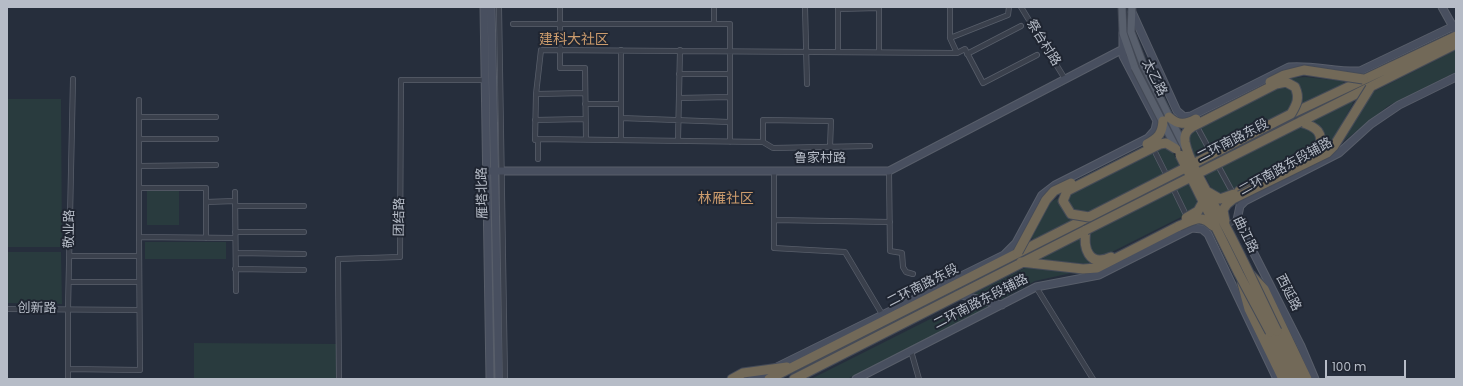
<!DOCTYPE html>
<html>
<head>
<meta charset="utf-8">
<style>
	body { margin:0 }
	#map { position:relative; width:1463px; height:386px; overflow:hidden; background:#262e3c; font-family:Poppins,sans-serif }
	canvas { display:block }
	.frame { position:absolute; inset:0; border:8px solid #b6bcc7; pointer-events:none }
	.scale { position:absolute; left:1325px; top:360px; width:81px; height:18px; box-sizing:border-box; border:2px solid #b6bcc7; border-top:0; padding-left:5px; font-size:12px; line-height:14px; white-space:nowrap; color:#b6bcc7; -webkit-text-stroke:3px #1f2531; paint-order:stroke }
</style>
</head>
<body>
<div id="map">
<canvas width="1463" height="386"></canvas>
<div class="frame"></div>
<div class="scale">100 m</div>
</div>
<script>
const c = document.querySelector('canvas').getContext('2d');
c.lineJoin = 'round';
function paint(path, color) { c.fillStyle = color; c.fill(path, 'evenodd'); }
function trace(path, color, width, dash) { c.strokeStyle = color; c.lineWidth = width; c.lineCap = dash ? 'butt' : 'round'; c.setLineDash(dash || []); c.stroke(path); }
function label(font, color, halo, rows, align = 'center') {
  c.font = font + ' Poppins,"Noto Sans SC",sans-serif'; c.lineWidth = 4; c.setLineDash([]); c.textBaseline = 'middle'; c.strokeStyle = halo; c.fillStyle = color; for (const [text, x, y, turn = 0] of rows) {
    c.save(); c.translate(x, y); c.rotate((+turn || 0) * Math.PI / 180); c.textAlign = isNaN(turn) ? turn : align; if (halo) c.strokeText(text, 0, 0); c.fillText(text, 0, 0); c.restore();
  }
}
paint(new Path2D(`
	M1456 50V72L1388 106 1344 141 1371 93Z
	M1305 77 1343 81 1353 103 1333 141 1328 146 1225 197 1214 193 1188 143 1190 133 1293 78Z
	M7 99H61L62 247H7Z
	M1160 145 1171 149 1196 196 1197 204 1193 211 1088 264 1044 260 1030 234 1047 204Z
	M147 190H179V225H147Z
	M145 242H226V259H145Z
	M7 252H61L62 304 7 303Z
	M1027 267 1076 272 1035 281 1002 299 973 294Z
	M964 302 991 306 847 379H811Z
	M194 343 339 344V379H194Z`), '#293b3e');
const street = new Path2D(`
	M499 7 505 379
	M560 7V68H585L586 139
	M714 7V24
	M805 7 807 84
	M950 7V38L957 53
	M1021 7 1065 79
	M513 24H730V142
	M950 38 1008 15 1009 7
	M621 50V140
	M838 51V9L879 8
	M879 52V7
	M967 54 1021 26
	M679 74H730
	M536 94 585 93
	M679 98 730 97
	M585 104H621
	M139 117H216
	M621 118 729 122
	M535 120 585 119
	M1196 125 1240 206
	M139 139H216
	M538 139 535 140 536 94 541 50 957 53 965 49 983 83 1037 55
	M678 140 680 50
	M763 142V120L831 121 830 147
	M1152 146 1168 178
	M538 159V139L763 142 773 148 870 146
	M139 166 216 165
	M889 171 890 251 902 253 903 267 906 272 913 274
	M774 172V248L845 252 882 314
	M1172 186 1188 219
	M139 188H206V238
	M235 192 236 291
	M206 202 235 201
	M235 206H304
	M774 220 890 222
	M1224 226 1237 220
	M235 232H304
	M139 237V100
	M236 253 304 254
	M70 256H139
	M235 269 304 270
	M69 282H139
	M1036 287 1093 379
	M7 309 139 310
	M911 351 919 379
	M68 369 140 370 139 237 235 238
	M68 379V309L73 79
	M339 379 338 259 400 257 401 80H485`);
const secondary = new Path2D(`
	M484 7 490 379
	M491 7 499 379
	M1442 7 1456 32
	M1132 12 1177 111 1184 117 1191 116 1289 67C1313 65 1336 72 1360 71L1456 25
	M487 171H889L1123 49
	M957 294 1002 305
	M752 379 765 373
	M761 379 775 368 1004 255 1016 243 1042 195 1055 185 1148 138 1155 130 1157 121 1123 56V33
	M856 379 1036 287 1099 275 1192 228 1202 229 1208 234 1277 379
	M1315 379 1301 346 1237 220 1240 206 1245 201 1339 153 1371 124 1399 105 1456 77`);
const primary = new Path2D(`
	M1122 7 1123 33 1135 68
	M1132 7 1131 32 1143 64`);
const highway = new Path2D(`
	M1291 114 1456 36
	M1300 122 1456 44
	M1239 191 1319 150C1324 132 1317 127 1300 122
	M1086 230C1083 247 1088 268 1111 257
	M1021 262 1083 269 1097 268 1179 226
	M1251 275 1264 289 1307 379
	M1242 283 1249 309 1283 379
	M1277 331 1299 379
	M1270 332 1292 379
	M732 379 743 373 787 367
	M769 379 1089 217
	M794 379 1086 230`);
trace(street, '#585e6a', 6);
trace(secondary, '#585e6a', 9);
trace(primary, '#434955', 9);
trace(highway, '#454b57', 11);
trace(street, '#3a404c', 4.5);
trace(secondary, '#484f5f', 7);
trace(primary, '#585f6c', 7);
trace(highway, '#726958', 9);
const primaryBridge = new Path2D(`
	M1143 64 1184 146
	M1135 68 1177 150`);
const highwayBridge = new Path2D(`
	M1270 82 1284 75 1304 70 1363 79
	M1169 117C1178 125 1185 125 1196 119
	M1147 144C1158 138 1162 134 1163 121
	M1176 149 1166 143 1160 144 1067 191 1063 201 1071 214 1089 217 1291 114C1297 104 1300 98 1295 87L1286 82 1276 84 1192 127C1186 131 1184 135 1185 142 1189 164 1215 205 1226 227 1244 261 1260 296 1277 331
	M1180 155 1239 274 1270 332
	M1208 192 1220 199 1234 194
	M1186 218 1198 211 1203 202
	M1225 221 1223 210 1227 204 1233 199 1327 153 1334 146 1370 88
	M1179 226C1194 220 1200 213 1213 226
	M1086 230 1300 122
	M1018 252 1046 200 1054 191 1071 183`);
trace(primaryBridge, '#434955', 9, []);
trace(highwayBridge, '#454b57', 11, []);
trace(primaryBridge, '#585f6c', 7);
trace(highwayBridge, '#726958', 9);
label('13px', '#b6bcc7', '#1f2531', [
	["祭台村路",1043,43,58],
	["太乙路",1154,78,63],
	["二环南路东段",1233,141,-27],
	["鲁家村路",820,159],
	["二环南路东段辅路",1286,167,-29],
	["雁塔北路",483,193,-91],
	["团结路",400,217,-89],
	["敬业路",70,229,-89],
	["曲江路",1245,235,64],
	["二环南路东段",923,286,-27],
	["西延路",1288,293,63],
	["二环南路东段辅路",981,302,-27],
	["创新路",37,309]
]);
label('14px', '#cc9c6d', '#1f2531', [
	["建科大社区",574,40],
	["林雁社区",726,199]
]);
</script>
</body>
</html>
